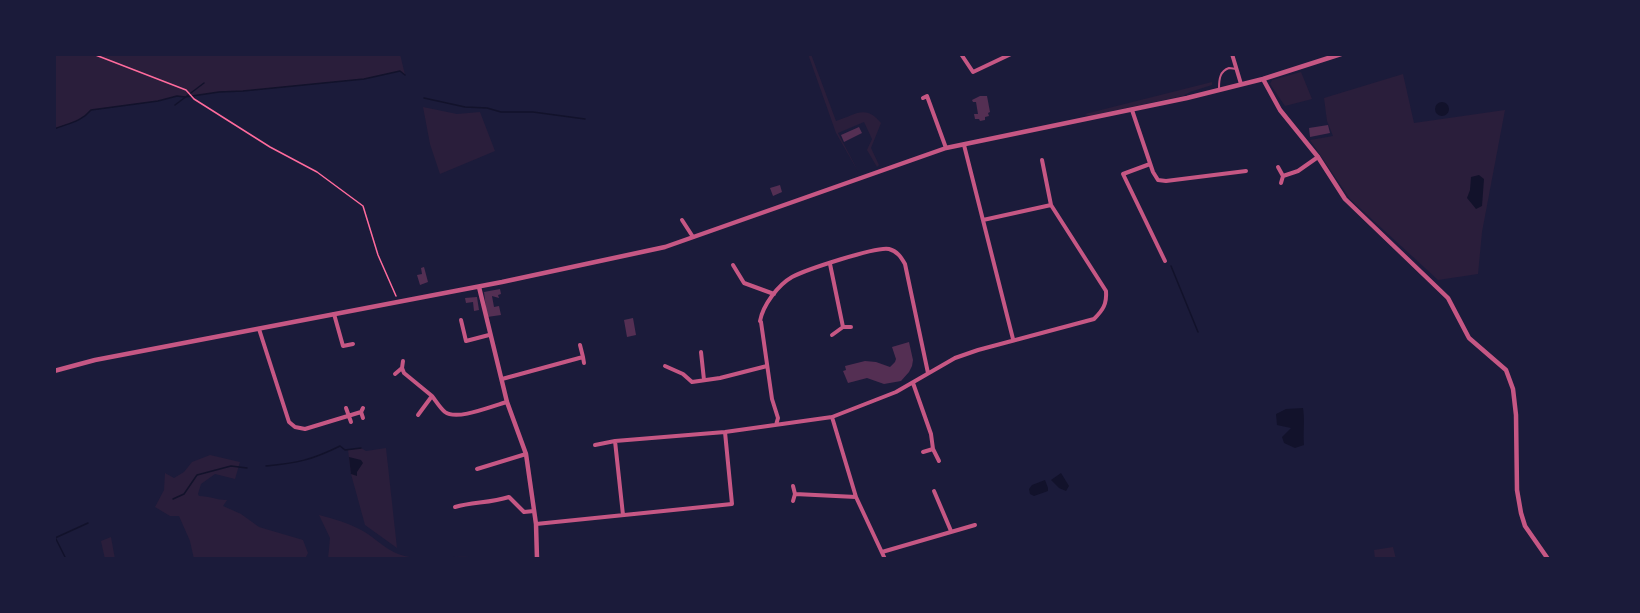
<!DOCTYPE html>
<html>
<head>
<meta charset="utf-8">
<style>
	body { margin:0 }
	#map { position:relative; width:1640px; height:613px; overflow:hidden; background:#1b1b3a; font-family:Poppins,sans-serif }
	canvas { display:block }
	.frame { position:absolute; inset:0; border:56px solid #1b1b3a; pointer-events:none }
</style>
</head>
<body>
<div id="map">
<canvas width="1640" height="613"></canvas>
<div class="frame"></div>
</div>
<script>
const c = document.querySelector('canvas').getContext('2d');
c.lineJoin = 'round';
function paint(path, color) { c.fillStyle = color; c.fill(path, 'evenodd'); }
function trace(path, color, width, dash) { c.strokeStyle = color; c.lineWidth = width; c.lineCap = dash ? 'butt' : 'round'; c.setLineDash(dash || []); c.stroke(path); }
paint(new Path2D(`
	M54 54H400L405 75 400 71 364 79 243 91 219 92 185 97 177 96 158 101 92 110C81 122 69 123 54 129Z
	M808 54H811L836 121C856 115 865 104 881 123L871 148 879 165 877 167 867 150 872 139 864 122 838 133 859 173 836 133Z
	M1301 72 1312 99 1285 106 1270 84 1272 80Z
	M1403 74 1414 123 1505 110 1482 232 1478 274 1438 280 1350 199 1310 140 1333 136 1327 121 1324 98Z
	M1212 82V85L1190 92 1183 96 1089 116 1085 114Z
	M423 107 457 114 480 112 495 151 440 174 430 144Z
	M361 448 366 451 386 448 397 548 365 525 351 474 348 450Z
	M210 455 240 462 235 479 215 474 201 484 198 494 199 496C210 496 216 500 227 500L223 506 241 514 259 527 303 540 308 553 305 559H194L190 541 179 516H170L155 507 164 490 165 473 174 478 184 472 192 462Z
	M319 515C334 519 349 523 363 531 375 538 385 549 398 554 424 564 455 552 482 559H328L330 538Z
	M111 537 115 559H105L101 541Z
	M1393 547 1396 559H1375L1374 550Z`), '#2a1e3b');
paint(new Path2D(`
	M1435 109a7 7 0 1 1 14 0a7 7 0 1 1-14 0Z
	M1479 175 1484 179 1482 206 1476 209 1467 198 1470 190 1471 177Z
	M1303 408C1305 420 1303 432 1304 445L1295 448 1284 443 1282 437 1291 428 1277 425 1276 414 1286 409Z
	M349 457 361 460 363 463 357 472V476L351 474Z
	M1061 473 1069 486 1066 491 1059 488 1051 480Z
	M1045 480 1048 488V491L1034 496 1030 494 1029 489 1032 485Z`), '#12122b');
trace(new Path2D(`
	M424 98 465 107 487 108 501 112H533L585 119
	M175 105 204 83
	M54 129C69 123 81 122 91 110L158 101 177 96 185 97 219 92 243 91 364 79 400 71 405 75
	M1171 266 1198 332
	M266 466C297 463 312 460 340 446L345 450 361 448
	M173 499 184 494 197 475 231 466 247 468
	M54 535 66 559
	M55 538 88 523`), '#12122b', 1.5);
paint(new Path2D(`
	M980 96H987L990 112 988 113 989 116 985 117V120L980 121 979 119H975L974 114H978L976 102H973L972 100Z
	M1328 125 1330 133 1310 137 1309 128Z
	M859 127 862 133 844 142 841 135Z
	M780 185 782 192 773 196 770 188Z
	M424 267 428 282 420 285 417 275 422 274 421 268Z
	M500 289 501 294 498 295 499 298 492 296 494 307 499 306 501 315 487 317 484 292Z
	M477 297 479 310 474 311 473 302 466 303 465 298Z
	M633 318 636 335 627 337 624 320Z
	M909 342 913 360 912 366 909 372 901 381 884 384 867 378 848 383 843 371 846 370 845 366 865 361 876 362 890 367 895 362 896 359 892 347Z`), '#542f53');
trace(new Path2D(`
	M93 54 186 90 194 99 270 147 317 172 363 206 378 255 396 296`), '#ff6b9d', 1.5);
trace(new Path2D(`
	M1219 88C1219 79 1220 71 1229 68L1237 69`), '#c65784', 2);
trace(new Path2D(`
	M961 54 973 72 1011 54
	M1232 54 1241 84
	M923 98 927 96 946 148
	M1132 110 1153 172 1158 180 1166 181 1246 171
	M964 145 1013 339
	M1150 164 1123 174 1165 261
	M1278 167 1283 176
	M1281 183 1283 176 1298 171 1318 157
	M682 220 693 237
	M983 220 1051 205
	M830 264 843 327 832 335
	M733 265 744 283 774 294
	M334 314 343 346 353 344
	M461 320 466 341 489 335
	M843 327H851
	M259 329 289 422 295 427 305 429 361 412 363 408
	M701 352 704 380
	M583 357 584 363
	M403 361 402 368 404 373 432 396
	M665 366 683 374 692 382 720 378 767 366
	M395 374 402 368
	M502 379 583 357 580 345
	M913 383 931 434 933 449 939 461
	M346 408 351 422
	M361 412 363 418
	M418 415 432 396C436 401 440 408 445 412 457 421 492 406 507 402
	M832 417 856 497 885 559
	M776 425 778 418 772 399 761 322 760 321C763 305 778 285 792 277 805 270 877 246 889 249 897 251 901 257 905 264L928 373
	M615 441 623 515
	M595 445 615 441 725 432 832 417 896 392 955 358 978 350 1094 319C1103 310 1107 304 1106 291L1051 205 1042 160
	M923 452 933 449
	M477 469 526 454
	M793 486 795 494
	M934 491 951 531
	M793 501 795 494 856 497
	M455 507C473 502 490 503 509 497L524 512 534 511
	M536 524 732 504 725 432
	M882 552 975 525`), '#c65784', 4);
trace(new Path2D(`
	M1263 79 1280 110 1318 157 1345 199 1448 298 1469 338 1506 370 1513 389 1516 415 1517 490 1521 513 1525 526 1548 559
	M479 287 507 402 526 454 536 524 537 559
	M54 371 95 360 502 282 665 247 946 148 1187 98 1263 79 1341 54`), '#c65784', 4.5);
</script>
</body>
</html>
